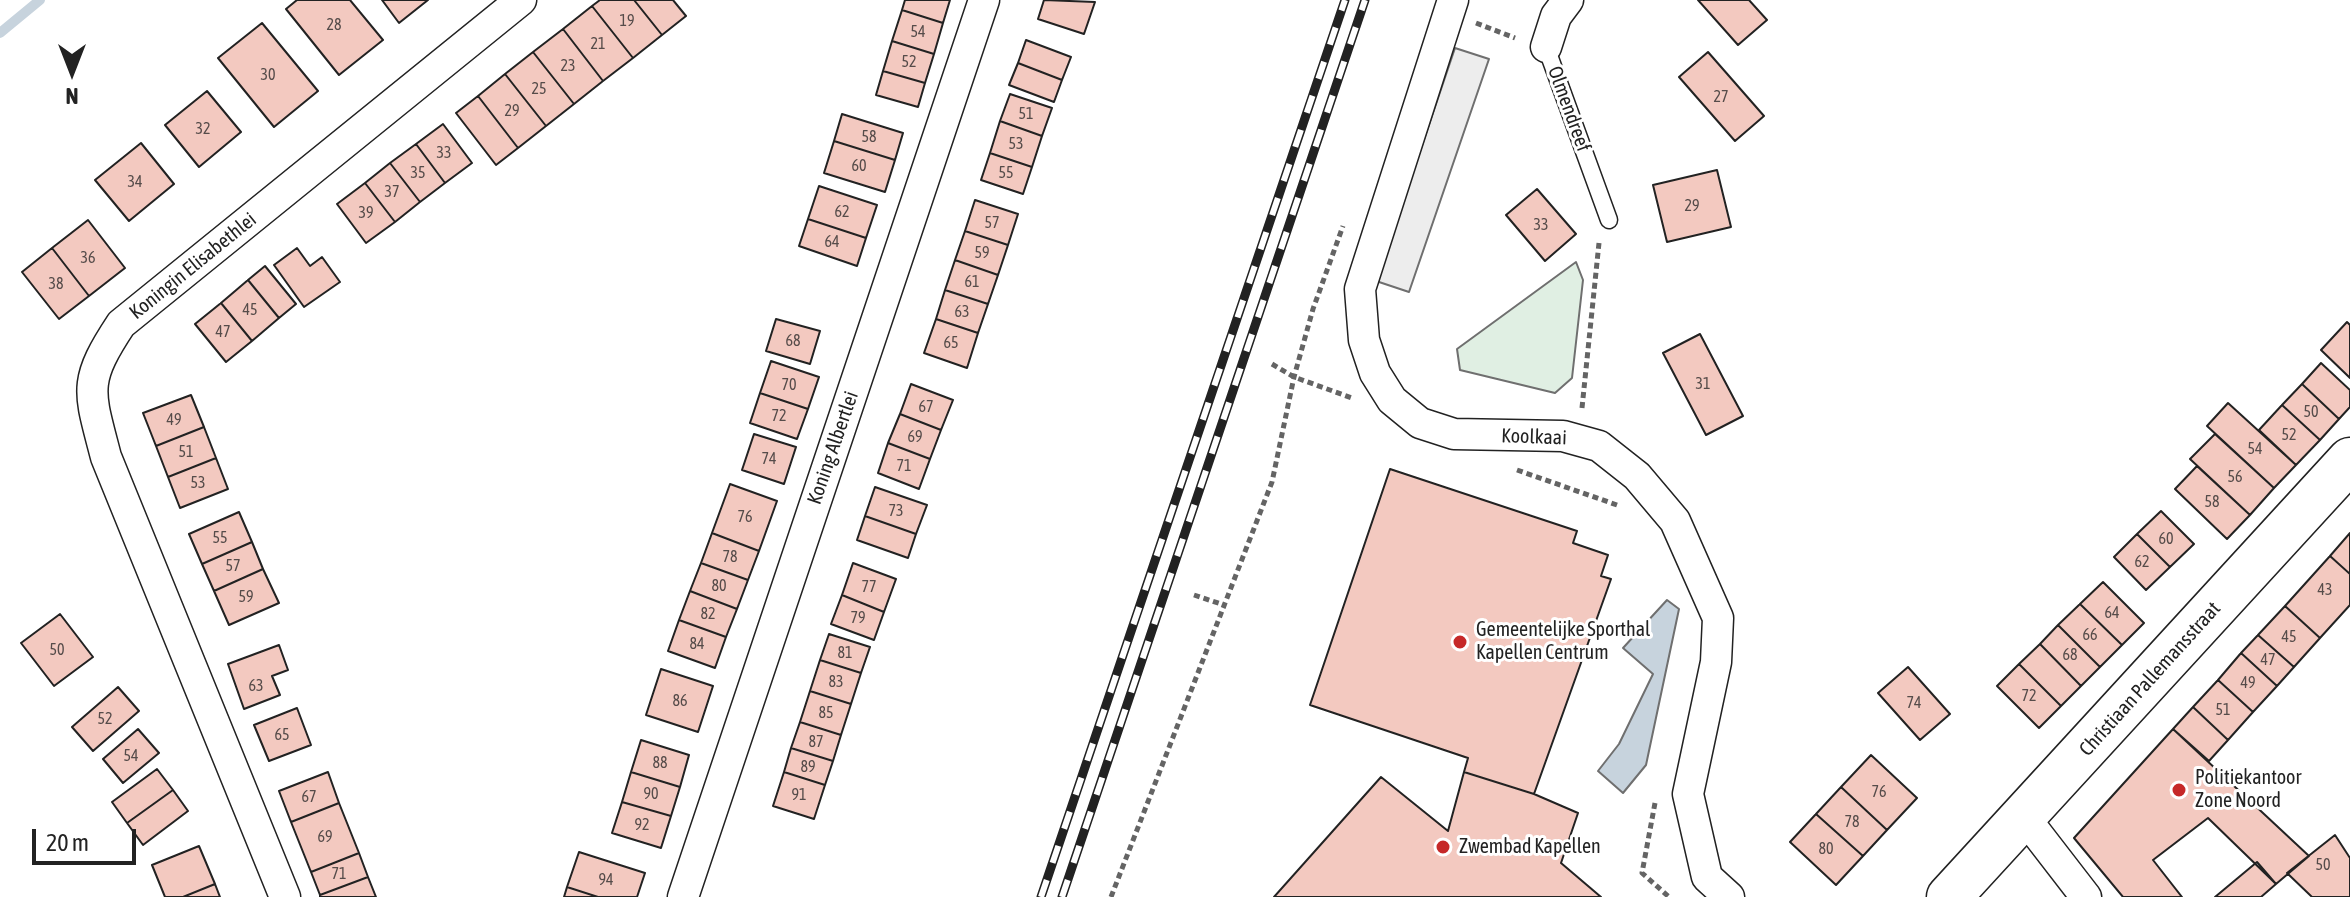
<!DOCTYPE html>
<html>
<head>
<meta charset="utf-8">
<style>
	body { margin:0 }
	#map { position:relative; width:2350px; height:897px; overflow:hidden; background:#fff; font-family:"Asap Condensed",sans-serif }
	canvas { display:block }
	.north { position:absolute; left:32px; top:32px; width:80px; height:80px; -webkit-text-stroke:6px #fff; paint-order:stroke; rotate:180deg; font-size:22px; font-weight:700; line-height:32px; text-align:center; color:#222 }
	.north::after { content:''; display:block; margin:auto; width:28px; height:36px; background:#222; clip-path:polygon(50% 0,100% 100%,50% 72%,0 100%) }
	.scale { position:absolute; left:32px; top:829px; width:104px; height:36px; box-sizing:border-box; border:4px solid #222; border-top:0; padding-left:10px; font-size:24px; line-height:28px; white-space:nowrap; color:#222; -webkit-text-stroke:6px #fff; paint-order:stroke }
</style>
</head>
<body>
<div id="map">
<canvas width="2350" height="897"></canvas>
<div class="north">N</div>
<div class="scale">20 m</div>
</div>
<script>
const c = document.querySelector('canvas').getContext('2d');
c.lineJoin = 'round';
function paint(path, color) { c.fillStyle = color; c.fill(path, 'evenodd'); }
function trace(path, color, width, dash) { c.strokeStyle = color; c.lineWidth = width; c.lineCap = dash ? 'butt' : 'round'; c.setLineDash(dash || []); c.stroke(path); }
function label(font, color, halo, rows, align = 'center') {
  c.font = font + ' "Asap Condensed",sans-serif'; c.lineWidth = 6; c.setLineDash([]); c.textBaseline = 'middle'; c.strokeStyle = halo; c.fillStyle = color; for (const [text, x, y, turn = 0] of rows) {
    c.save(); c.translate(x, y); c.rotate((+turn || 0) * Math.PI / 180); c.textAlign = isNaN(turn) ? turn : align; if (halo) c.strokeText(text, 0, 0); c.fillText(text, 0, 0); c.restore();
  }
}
const green = new Path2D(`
	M1576 262 1583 280 1572 378 1555 393 1460 370 1457 349Z`);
paint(green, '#e0efe3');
trace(green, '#6f6f6f', 2);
const parking = new Path2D(`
	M1455 48 1489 59 1409 292 1376 281Z`);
paint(parking, '#ededed');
trace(parking, '#6f6f6f', 2);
const water = new Path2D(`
	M1667 600 1679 609 1646 765 1623 793 1598 771 1619 744 1653 674 1623 648Z`);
paint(water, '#c7d3dd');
trace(water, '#6f6f6f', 2);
trace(new Path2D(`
	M0 33 40 0`), '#c7d3dd', 10);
const building = new Path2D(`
	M297 0H350L383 40 339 75 286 9Z
	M382 0H428L399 23Z
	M600 0H634L662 35 633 58 592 6Z
	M634 0H673L686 16 662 35Z
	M905 0H950L943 23 902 10Z
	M1044 0 1095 2 1084 34 1038 19Z
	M1698 0H1749L1767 20 1738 45Z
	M592 6 633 58 603 81 563 29Z
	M902 10 943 23 934 54 892 41Z
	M262 23 318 91 274 127 218 58Z
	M563 29 603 81 574 104 533 52Z
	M1026 40 1071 57 1062 80 1018 63Z
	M892 41 934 54 925 83 883 71Z
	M533 52 574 104 546 126 505 74Z
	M1708 52 1764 116 1735 141 1679 77Z
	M1018 63 1062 80 1054 102 1009 85Z
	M883 71 925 83 918 107 876 95Z
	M505 74 546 126 518 148 478 96Z
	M207 91 241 132 199 167 165 125Z
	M1010 94 1052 108 1042 136 1000 121Z
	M478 96 518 148 496 165 456 113Z
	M842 114 903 133 895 160 834 141Z
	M1000 121 1042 136 1032 167 990 153Z
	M443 124 472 163 445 183 416 144Z
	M834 141 895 160 885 192 824 173Z
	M141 143 174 184 129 221 95 180Z
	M416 144 445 183 420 202 390 163Z
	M990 153 1032 167 1023 194 981 180Z
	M390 163 420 202 395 222 365 183Z
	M1717 170 1731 227 1667 242 1653 185Z
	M365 183 395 222 366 243 337 204Z
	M819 186 877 205 866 238 808 219Z
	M1537 189 1576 234 1545 261 1506 215Z
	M975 200 1018 214 1008 245 965 231Z
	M808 219 866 238 857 266 799 246Z
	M88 220 125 268 89 296 52 248Z
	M965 231 1008 245 998 275 955 260Z
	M52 248 89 296 59 319 22 272Z
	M297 248 310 266 322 257 340 282 304 307 274 265Z
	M955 260 998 275 988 304 945 290Z
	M265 266 296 304 279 318 248 280Z
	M248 280 279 318 252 341 221 303Z
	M945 290 988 304 978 333 936 319Z
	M221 303 252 341 226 362 195 324Z
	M776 319 820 331 810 364 766 351Z
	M936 319 978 333 967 368 924 353Z
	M2347 322 2350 325V378L2321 350Z
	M1700 334 1743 416 1706 435 1663 353Z
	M771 361 819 377 808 409 760 393Z
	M2321 363 2350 390V407L2339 419 2302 384Z
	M911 384 953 400 941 430 900 414Z
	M2302 384 2339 419 2320 440 2282 405Z
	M760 393 808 409 797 439 750 423Z
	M191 395 204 427 156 446 143 413Z
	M2228 403 2296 465 2274 488 2207 426Z
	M2282 405 2320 440 2296 465 2259 430Z
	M900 414 941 430 930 459 888 443Z
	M204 427 216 458 168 477 156 446Z
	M754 434 796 447 784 484 742 470Z
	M2215 434 2274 488 2250 515 2190 459Z
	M888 443 930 459 919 489 878 473Z
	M216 458 228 489 180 508 168 477Z
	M2197 466 2250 515 2227 539 2175 489Z
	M1390 469 1577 531 1573 543 1608 555 1601 576 1611 579 1534 794 1464 772 1468 758 1310 705Z
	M730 484 777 501 759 551 712 533Z
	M875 487 927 505 916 534 865 516Z
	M2161 511 2194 544 2170 567 2137 534Z
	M239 512 252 542 202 564 189 534Z
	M865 516 916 534 908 558 857 540Z
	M712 533 759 551 748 580 701 563Z
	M2350 533V574L2330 556Z
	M2137 534 2170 567 2146 590 2114 557Z
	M252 542 263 569 214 591 202 564Z
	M2330 556 2350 574V605L2320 638 2285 606Z
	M701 563 748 580 737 609 690 591Z
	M853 563 896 579 884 612 842 595Z
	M263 569 279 603 229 625 214 591Z
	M2103 582 2144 623 2122 645 2080 604Z
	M690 591 737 609 726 637 679 620Z
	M842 595 884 612 874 640 831 624Z
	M2080 604 2122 645 2100 667 2058 625Z
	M2285 606 2320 638 2294 667 2258 635Z
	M60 614 93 657 54 686 21 643Z
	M679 620 726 637 715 668 668 651Z
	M2058 625 2100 667 2081 686 2040 644Z
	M829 634 870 647 861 673 820 660Z
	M2258 635 2294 667 2277 686 2241 653Z
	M2040 644 2081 686 2061 706 2019 664Z
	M279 645 288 670 272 676 280 695 244 709 228 664Z
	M2241 653 2277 686 2253 712 2218 680Z
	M820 660 861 673 851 704 810 691Z
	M2019 664 2061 706 2039 728 1997 686Z
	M1908 667 1950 714 1920 740 1878 693Z
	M661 669 713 686 698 732 646 715Z
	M2218 680 2253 712 2228 740 2193 707Z
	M118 687 139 711 93 751 72 727Z
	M810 691 851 704 841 735 800 722Z
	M2193 707 2228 740 2209 761 2173 729Z
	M297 708 311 745 269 761 254 725Z
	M800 722 841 735 833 761 791 748Z
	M138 729 159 753 123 783 103 759Z
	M2173 729 2309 856 2276 884 2208 818 2153 860 2182 897H2123L2074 838Z
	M641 740 689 755 680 787 631 772Z
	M791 748 833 761 825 785 784 772Z
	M1871 755 1917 798 1887 830 1841 787Z
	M157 769 173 790 127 823 112 802Z
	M328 772 339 803 291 822 279 791Z
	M631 772 680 787 671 816 622 802Z
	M784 772 825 785 814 819 773 806Z
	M1464 772 1534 794 1578 813 1561 863 1601 897H1274L1381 777 1448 831Z
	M1841 787 1887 830 1863 856 1816 814Z
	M173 790 188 811 143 845 127 823Z
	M622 802 671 816 661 848 612 833Z
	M339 803 359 853 311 872 291 822Z
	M1816 814 1863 856 1836 885 1790 842Z
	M2335 835 2350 858V897H2312L2287 873Z
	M199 846 215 884 183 897H165L152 865Z
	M579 852 645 873 637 897H598L567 887Z
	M359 853 368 877 320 895 311 872Z
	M2257 862 2276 884 2261 897H2215Z
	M368 877 376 897H320V895Z
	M215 884 220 897H183Z
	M567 887 598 897H564Z`);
paint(building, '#f3c9c0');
trace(building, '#222', 2);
const lane = new Path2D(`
	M1546 47 1609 220`);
const street = new Path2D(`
	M1453 0 1360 289 1364 340 1375 373 1392 400 1420 423 1454 434 1563 436 1599 446 1637 476 1675 521 1718 618 1716 662 1688 794 1707 877 1729 897
	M1546 47 1556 16 1568 0
	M2025 818 2086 897
	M285 897 106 457C89 391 82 383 121 324L521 0
	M683 897 984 0`);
const secondary = new Path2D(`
	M1949 897 2350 460`);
trace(lane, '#222', 19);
trace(street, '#222', 33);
trace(secondary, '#222', 47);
trace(new Path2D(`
	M1476 23 1515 38
	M1272 364 1294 377 1352 398
	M1582 408 1599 243
	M1517 470 1617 505
	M1194 595 1224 605
	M1655 803 1642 873 1669 897
	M1111 897 1272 482 1294 377 1313 309 1343 226`), '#646464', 5, [6, 4]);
trace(lane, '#fff', 16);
trace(street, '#fff', 30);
trace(secondary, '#fff', 44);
const rail = new Path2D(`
	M1041 897 1345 0
	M1062 897 1365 0`);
trace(rail, '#222', 9);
trace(rail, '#fff', 6, [18]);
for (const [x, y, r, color] of [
	[1460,642,8,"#c62828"],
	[2179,790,8,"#c62828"],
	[1443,847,8,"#c62828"]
]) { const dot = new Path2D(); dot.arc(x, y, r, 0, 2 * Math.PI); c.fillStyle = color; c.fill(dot); trace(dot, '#fff', 3); }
label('16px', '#564c4a', null, [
	["19",627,21],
	["28",334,25],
	["54",918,32],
	["21",598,44],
	["52",909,62],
	["23",568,66],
	["30",268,75],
	["25",539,89],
	["27",1721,97],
	["29",512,111],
	["51",1026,114],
	["32",203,129],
	["58",869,137],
	["53",1016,144],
	["33",444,153],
	["60",859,166],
	["35",418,173],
	["55",1006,173],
	["34",135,182],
	["37",392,192],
	["29",1692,206],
	["62",842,212],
	["39",366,213],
	["57",992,223],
	["33",1541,225],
	["64",832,242],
	["59",982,253],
	["36",88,258],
	["61",972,282],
	["38",56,284],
	["45",250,310],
	["63",962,312],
	["47",223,332],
	["68",793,341],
	["65",951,343],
	["31",1703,384],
	["70",789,385],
	["67",926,407],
	["50",2311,412],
	["72",779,416],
	["49",174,420],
	["52",2289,435],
	["69",915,437],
	["54",2255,449],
	["51",186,452],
	["74",769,459],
	["71",904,466],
	["56",2235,477],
	["53",198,483],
	["58",2212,502],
	["73",896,511],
	["76",745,517],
	["55",220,538],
	["60",2166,539],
	["78",730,557],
	["62",2142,562],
	["57",233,566],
	["80",719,586],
	["77",869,587],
	["43",2325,590],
	["59",246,597],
	["64",2112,613],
	["82",708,614],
	["79",858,618],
	["66",2090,635],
	["45",2289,637],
	["84",697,644],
	["50",57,650],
	["81",845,653],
	["68",2070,655],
	["47",2268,660],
	["83",836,682],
	["49",2248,683],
	["63",256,686],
	["72",2029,696],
	["86",680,701],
	["74",1914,703],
	["51",2223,710],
	["85",826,713],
	["52",105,719],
	["65",282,735],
	["87",816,742],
	["54",131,756],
	["88",660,763],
	["89",808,767],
	["76",1879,792],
	["90",651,794],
	["91",799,795],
	["67",309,797],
	["78",1852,822],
	["92",642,825],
	["69",325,837],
	["80",1826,849],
	["50",2323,865],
	["71",339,874],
	["94",606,880]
]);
label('20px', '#222', '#fff', [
	["Olmendreef",1569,109,70],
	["Koningin Elisabethlei",193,266,-39],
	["Koolkaai",1534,437,2],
	["Koning Albertlei",833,448,-71],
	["Christiaan Pallemansstraat",2150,679,-48]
]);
label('20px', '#222', '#fff', [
	["Gemeentelijke Sporthal",1476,630],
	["Kapellen Centrum",1476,653],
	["Politiekantoor",2195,778],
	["Zone Noord",2195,801],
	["Zwembad Kapellen",1459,847]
], 'left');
</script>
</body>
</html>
